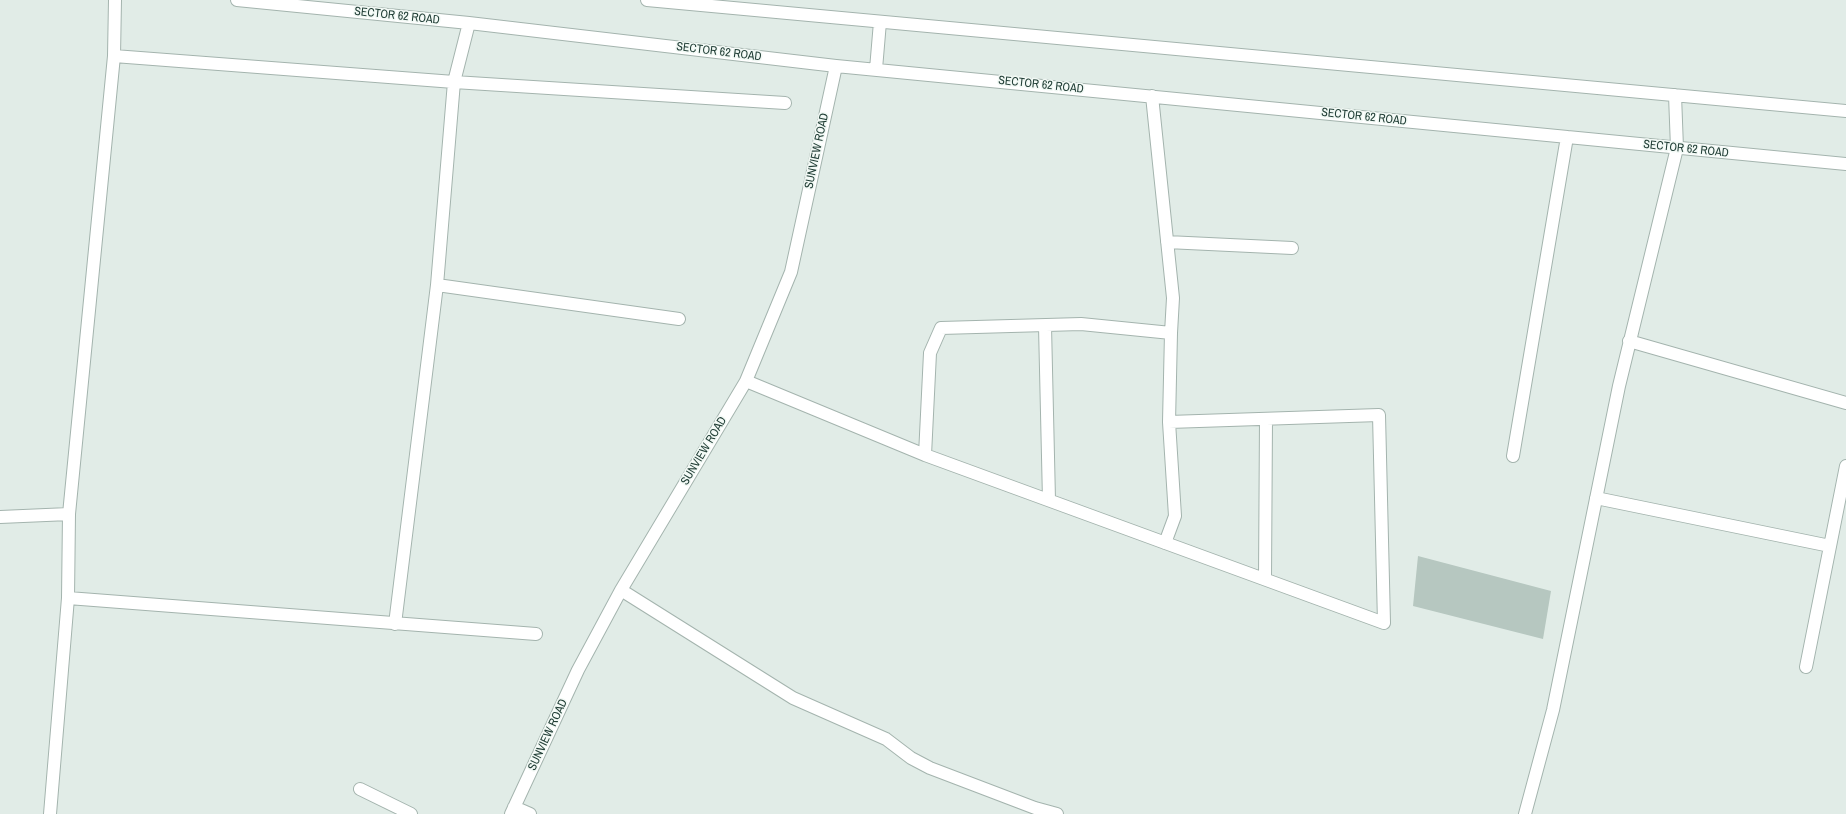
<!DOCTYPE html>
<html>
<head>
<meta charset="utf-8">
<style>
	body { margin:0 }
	canvas { display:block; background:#e1ece7 }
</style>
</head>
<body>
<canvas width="1846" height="814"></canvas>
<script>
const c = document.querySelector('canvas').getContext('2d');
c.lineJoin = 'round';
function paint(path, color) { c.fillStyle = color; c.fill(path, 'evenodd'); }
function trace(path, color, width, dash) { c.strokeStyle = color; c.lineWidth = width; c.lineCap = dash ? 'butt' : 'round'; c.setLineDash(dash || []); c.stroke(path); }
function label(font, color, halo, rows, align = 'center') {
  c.font = font + ' "Archivo Narrow",sans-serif'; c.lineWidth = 3; c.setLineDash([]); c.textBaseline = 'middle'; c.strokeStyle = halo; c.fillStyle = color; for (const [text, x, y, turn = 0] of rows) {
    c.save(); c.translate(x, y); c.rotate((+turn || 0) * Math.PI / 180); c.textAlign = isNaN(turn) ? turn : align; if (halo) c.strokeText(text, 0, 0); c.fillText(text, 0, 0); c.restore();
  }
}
paint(new Path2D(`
	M1418 556 1551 591 1543 639 1413 606Z`), '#b6c7c0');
const minor = new Path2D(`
	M237 0 469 23 836 66 1846 164
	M647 0 1846 111
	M114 56 454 82 785 103
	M876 69 880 22
	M1167 242 1292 248
	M437 285 679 319
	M1045 326 1049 500
	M1629 341 1846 403
	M746 381 925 455 1384 623 1379 415 1169 422
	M925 455 930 353 941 328 1081 324 1171 333 1173 298 1152 96
	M1513 456 1567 137
	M1596 498 1830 546
	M0 517 69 514
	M1165 543 1175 516 1169 422 1171 333
	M1265 579 1266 419
	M621 590 793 698 886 739 911 758 930 768 1035 808 1057 814
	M68 598 536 634
	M395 624 437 285 454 82 469 23
	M1806 667 1846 466
	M360 789 411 814
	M514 807 530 814
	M50 814 68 598 69 514 114 56 115 0
	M511 814 578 670 621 590 746 381 791 272 836 66
	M1525 814 1553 710 1619 386 1677 148 1675 95`);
trace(minor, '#a4b4ae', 14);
trace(minor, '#fff', 12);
label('12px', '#213e36', '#f2f9f5', [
	["SECTOR 62 ROAD",397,16,6],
	["SECTOR 62 ROAD",719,52,7],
	["SECTOR 62 ROAD",1041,85,6],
	["SECTOR 62 ROAD",1364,117,6],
	["SECTOR 62 ROAD",1686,149,6],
	["SUNVIEW ROAD",817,151,-78],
	["SUNVIEW ROAD",704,451,-59],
	["SUNVIEW ROAD",548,735,-65]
]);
</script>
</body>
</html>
